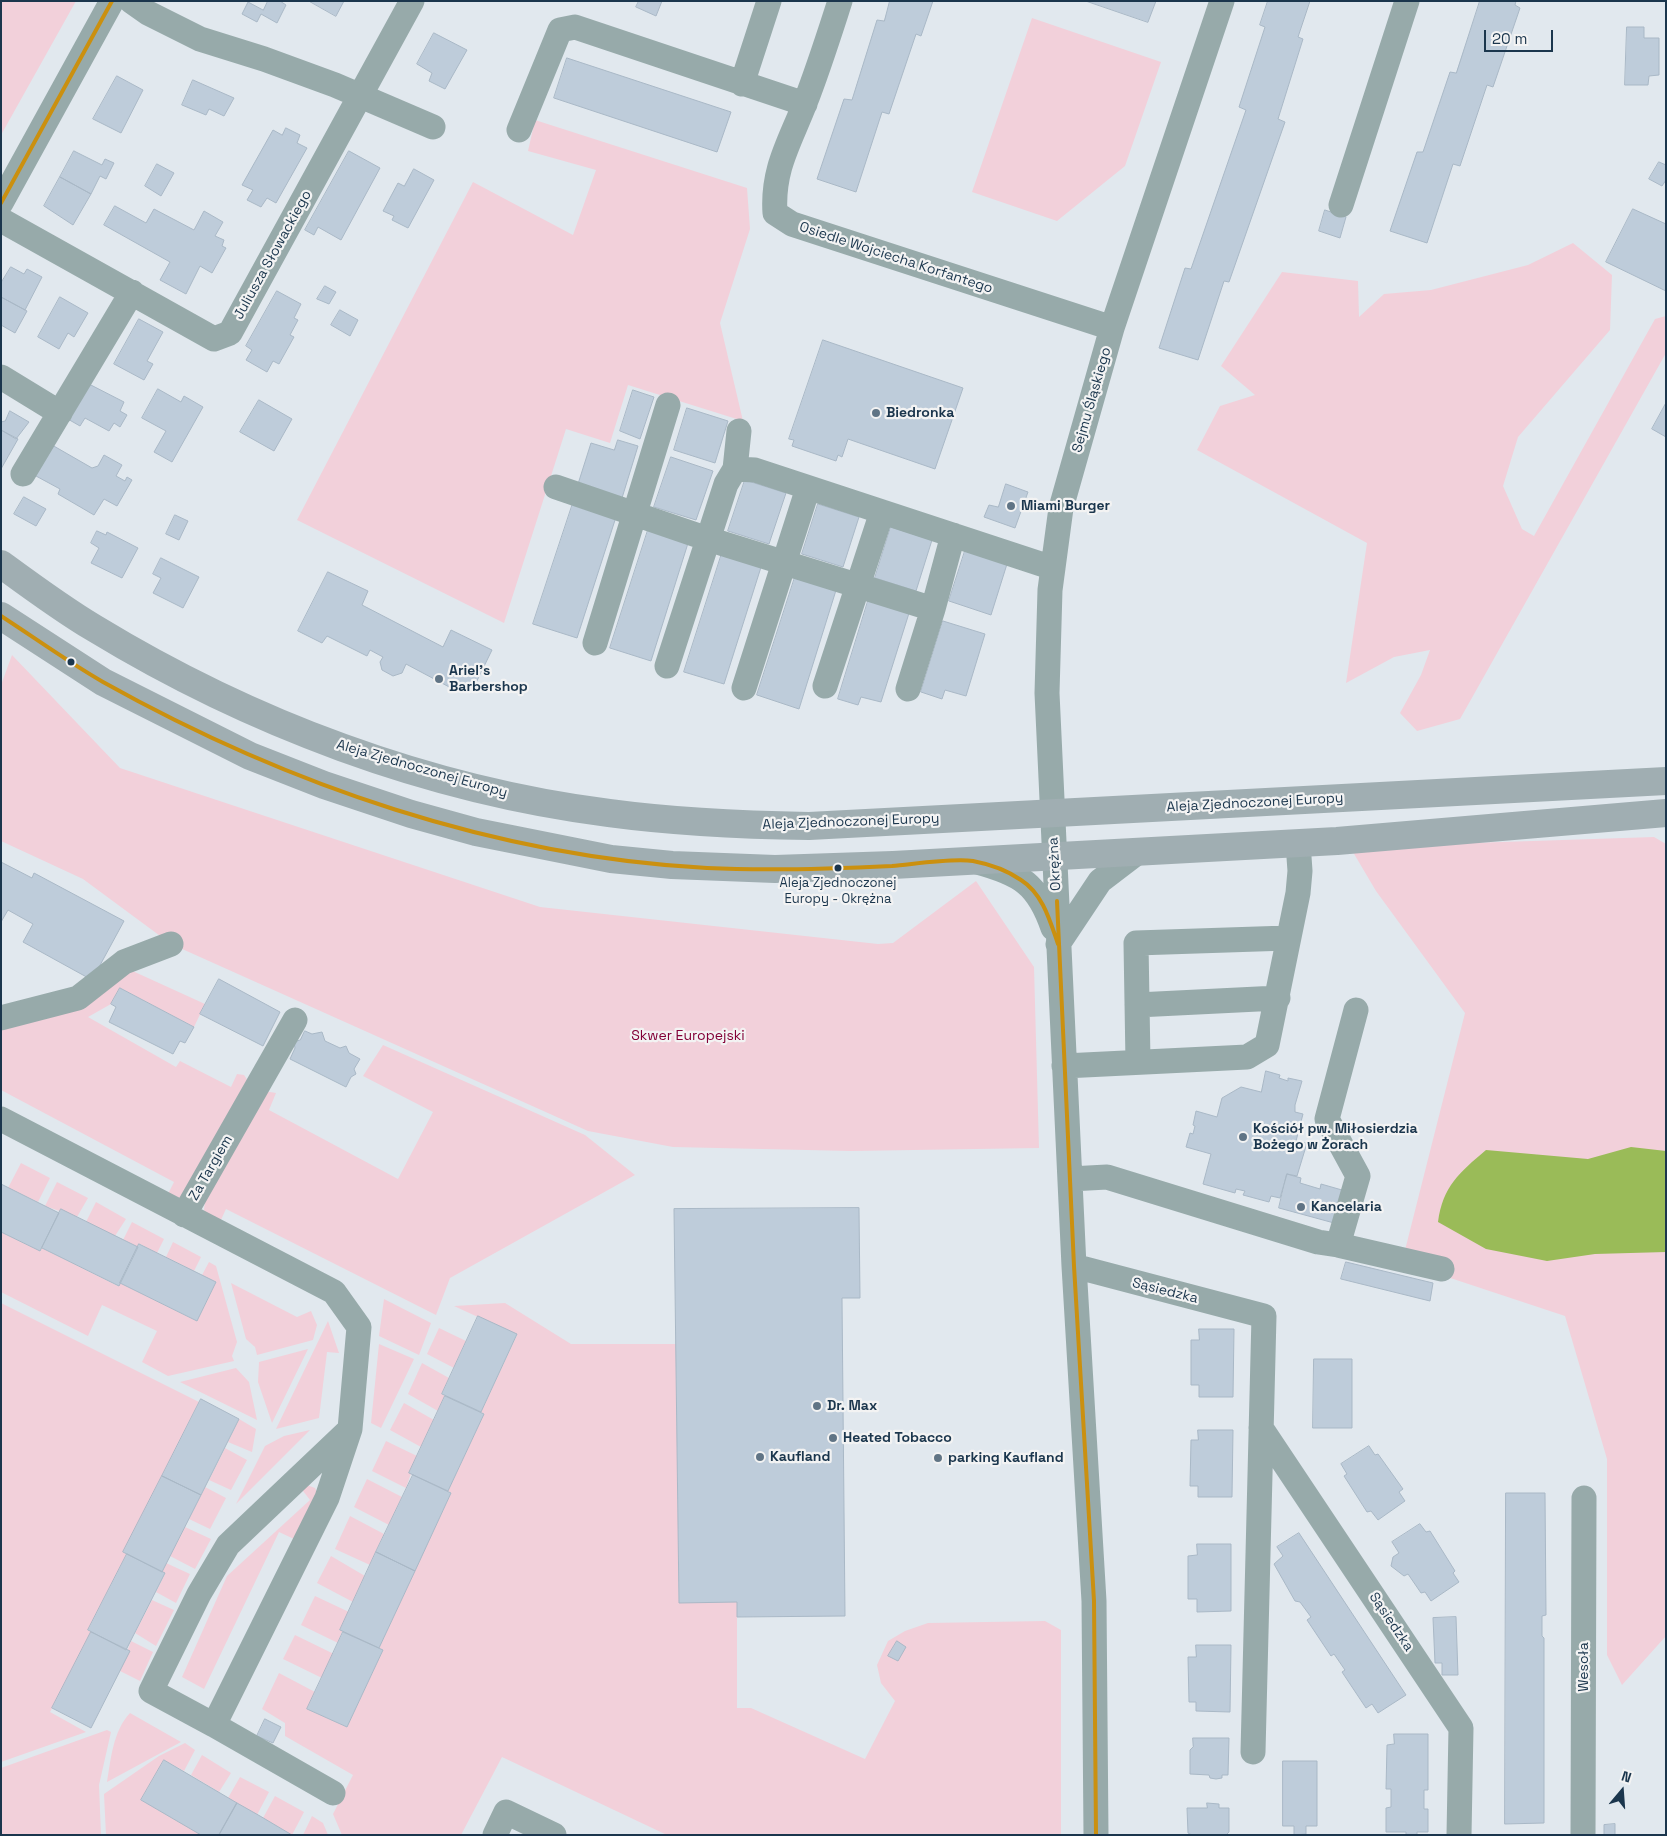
<!DOCTYPE html>
<html>
<head>
<meta charset="utf-8">
<style>
	body { margin:0 }
	#map { position:relative; width:1667px; height:1836px; overflow:hidden; background:#e1e8ee; font-family:"Space Grotesk",sans-serif }
	canvas { display:block }
	.frame { position:absolute; inset:0; border:2px solid #1b364d; pointer-events:none }
	.north { position:absolute; left:1597px; top:1766px; width:50px; height:50px; -webkit-text-stroke:4px #f3f3f3; paint-order:stroke; rotate:18deg; font-size:14px; font-weight:700; line-height:20px; text-align:center; color:#1b364d }
	.north::after { content:''; display:block; margin:auto; width:18px; height:22px; background:#1b364d; clip-path:polygon(50% 0,100% 100%,50% 72%,0 100%) }
	.scale { position:absolute; left:1484px; top:30px; width:69px; height:22px; box-sizing:border-box; border:2px solid #1b364d; border-top:0; padding-left:6px; font-size:15px; line-height:18px; white-space:nowrap; color:#1b364d; -webkit-text-stroke:4px #f3f3f3; paint-order:stroke }
</style>
</head>
<body>
<div id="map">
<canvas width="1667" height="1836"></canvas>
<div class="frame"></div>
<div class="north">N</div>
<div class="scale">20 m</div>
</div>
<script>
const c = document.querySelector('canvas').getContext('2d');
c.lineJoin = 'round';
function paint(path, color) { c.fillStyle = color; c.fill(path, 'evenodd'); }
function trace(path, color, width, dash) { c.strokeStyle = color; c.lineWidth = width; c.lineCap = dash ? 'butt' : 'round'; c.setLineDash(dash || []); c.stroke(path); }
function label(font, color, halo, rows, align = 'center') {
  c.font = font + ' "Space Grotesk",sans-serif'; c.lineWidth = 4.5; c.setLineDash([]); c.textBaseline = 'middle'; c.strokeStyle = halo; c.fillStyle = color; for (const [text, x, y, turn = 0] of rows) {
    c.save(); c.translate(x, y); c.rotate((+turn || 0) * Math.PI / 180); c.textAlign = isNaN(turn) ? turn : align; if (halo) c.strokeText(text, 0, 0); c.fillText(text, 0, 0); c.restore();
  }
}
paint(new Path2D(`
	M1 1H76L1 135Z
	M1032 18 1161 62 1125 166 1057 221 972 192Z
	M535 120 747 188 750 229 720 323 743 421 628 385 610 443 566 429 504 623 297 520 473 182 573 235 596 170 528 151Z
	M1573 243 1612 275 1610 330 1518 437 1503 486 1522 529 1534 536 1655 319 1666 316V353L1460 719 1417 731 1400 713 1421 675 1430 650 1394 657 1346 683 1367 543 1197 450 1220 406 1255 395 1221 366 1282 272 1358 281 1359 317 1384 294 1431 290 1528 265Z
	M12 655 120 768 540 907 878 944 893 943 976 881 1034 967 1039 1148 851 1151 673 1147 588 1131 171 944 83 879 1 841V685Z
	M1654 837 1666 844V1636L1622 1685 1607 1655V1459L1565 1316 1402 1262 1465 1013 1376 891 1350 847Z
	M126 968 205 1004 194 1027 120 988 111 1004 88 1017 176 1067 180 1061 231 1087 237 1074 244 1075 248 1081 180 1199 166 1198 174 1182 1 1090V1024Z
	M383 1045 585 1135 635 1175 450 1278 436 1315 226 1209 220 1222 207 1217 204 1210 205 1201 264 1091 276 1093 269 1110 398 1179 433 1112 363 1076Z
	M21 1163 50 1178 38 1202 8 1188Z
	M57 1182 88 1198 77 1217 45 1206Z
	M96 1202 126 1219 115 1236 86 1222Z
	M132 1222 164 1239 157 1253 140 1244 138 1247 123 1240Z
	M1 1232 40 1251 42 1248 118 1286 120 1283 197 1321 216 1282 202 1275 209 1262 216 1266 237 1342 232 1356 234 1361 168 1376 142 1362 157 1331 102 1305 88 1336 1 1292Z
	M173 1242 201 1257 194 1271 166 1257Z
	M231 1283 297 1317 311 1311 317 1325 313 1340 257 1355 255 1347 246 1339Z
	M384 1299 431 1323 419 1355 379 1336Z
	M1 1303 199 1402 124 1552 127 1554 88 1630 93 1633 50 1712 86 1732 1 1762Z
	M505 1303 571 1344H676L679 1602H737V1708H751L865 1759 895 1701 881 1683 877 1665 888 1641 905 1631 928 1623 1045 1621 1061 1630V1835H667L502 1757 461 1835H342L333 1814 353 1775 285 1736V1723L262 1709 279 1673 315 1692 308 1709 347 1727 383 1650 379 1648 451 1493 448 1491 484 1414 481 1412 517 1335 454 1306Z
	M328 1321 339 1353 327 1352 319 1418 276 1429Z
	M439 1328 466 1341 454 1368 427 1354Z
	M379 1344 414 1359 381 1428 371 1423Z
	M308 1349 272 1423 258 1382 259 1362Z
	M422 1363 449 1378 442 1394 445 1396 438 1411 408 1394Z
	M236 1368 249 1382 257 1420 180 1382Z
	M404 1403 434 1420 421 1447 390 1430Z
	M239 1419 256 1429 252 1452 228 1442Z
	M310 1430 236 1504 265 1446 284 1436Z
	M386 1441 417 1456 406 1488 372 1471Z
	M225 1448 247 1460 231 1490 209 1480Z
	M367 1479 402 1497 389 1525 354 1507Z
	M304 1484 315 1488 318 1494 294 1539 279 1532 204 1689 182 1677 227 1576 310 1500 300 1487Z
	M205 1487 226 1498 210 1529 189 1519Z
	M350 1516 384 1534 370 1565 335 1549Z
	M185 1527 211 1539 195 1569 170 1556Z
	M331 1556 365 1576 353 1602 317 1583Z
	M166 1563 190 1574 176 1603 156 1592 165 1574 162 1572Z
	M315 1596 349 1612 338 1643 301 1625Z
	M152 1600 174 1610 156 1646 135 1633Z
	M295 1635 334 1654 322 1678 283 1659Z
	M131 1641 153 1652 140 1681 120 1671Z
	M130 1713 181 1742 107 1782C111 1759 113 1731 130 1713Z
	M107 1730 111 1732 99 1785 101 1835H1V1768Z
	M185 1743 195 1750 184 1771 164 1760 141 1800 202 1835H106L104 1794 159 1756Z
	M202 1755 231 1773 219 1792 191 1775Z
	M240 1777 269 1792 257 1815 228 1798Z
	M275 1796 304 1812 292 1835 263 1818Z
	M312 1816 323 1823 328 1835H303Z`), '#f2d0da');
paint(new Path2D(`
	M1631 1147 1666 1151V1252L1595 1254 1547 1261 1486 1249 1438 1222C1443 1186 1459 1173 1486 1150L1588 1159Z`), '#9abb58');
const building = new Path2D(`
	M268 1H280L286 5 277 23 261 14 257 22 242 14 248 2 263 10Z
	M309 1H344L336 16Z
	M639 1H662L656 16 636 7Z
	M890 1H933L921 36 916 34 889 114 882 112 856 192 817 179 844 99 852 100 877 20 884 21Z
	M1086 1H1156L1148 22Z
	M1268 1H1310L1298 37 1303 39 1278 119 1285 122 1229 282 1224 281 1198 360 1159 348 1185 268 1191 269 1246 110 1239 107 1265 27 1260 25Z
	M1480 1H1516L1515 5 1520 8 1493 87 1487 85 1460 166 1453 164 1427 243 1390 231 1417 152H1423L1450 72 1456 73Z
	M1627 27H1644V38H1659V75L1649 76 1648 85H1625Z
	M434 33 467 50 445 89 429 81 432 73 417 64Z
	M567 58 731 112 717 152 554 98Z
	M117 76 143 90 121 133 93 119Z
	M193 80 234 98 224 116 209 109 206 115 182 105Z
	M286 128 300 135 297 143 307 148 276 203 267 198 261 207 247 200 253 190 242 185 273 130 282 135Z
	M74 151 102 165 105 159 114 163 106 179 100 176 91 194 60 177Z
	M349 151 380 168 341 240 318 227 314 235 305 230Z
	M1659 162 1666 165V180L1662 186 1649 179Z
	M157 164 174 173 161 196 145 186Z
	M414 169 434 180 408 228 392 220 394 216 383 211 398 183 404 186Z
	M60 177 91 194 73 225 44 206Z
	M115 206 146 223 154 209 194 230 204 211 223 222 215 236 224 240 222 246 226 248 212 273 200 266 186 294 160 280 170 262 104 225Z
	M1633 209 1666 224V291L1606 262Z
	M1325 210 1346 217 1340 238 1319 231Z
	M11 267 24 274 27 269 42 277 25 310 1 297V283Z
	M325 286 336 292 329 304 317 299Z
	M277 291 301 304 294 318 298 320 290 335 294 337 279 364 273 361 267 372 246 360 252 350 246 346Z
	M1 297 27 311 15 333 1 325Z
	M60 297 88 313 74 337 68 333 59 349 38 337Z
	M340 310 358 320 350 336 331 325Z
	M139 319 163 332 147 361 153 364 144 380 114 364Z
	M823 340 963 388 935 469 848 439 842 457 838 455 836 461 792 446 794 440 789 439Z
	M85 382 124 402 120 411 127 415 120 427 114 423 109 431 85 418 80 426 66 418Z
	M158 389 181 402 184 396 203 407 172 462 154 452 166 431 142 418Z
	M633 390 654 397 640 439 620 431Z
	M259 400 292 419 274 451 240 432Z
	M1666 403V437L1652 429Z
	M687 408 728 421 715 463 674 450Z
	M10 411 29 422 16 439 1 430V422L5 421Z
	M1 430 18 439 1 469Z
	M618 440 638 446 622 498 578 484 591 443 614 450Z
	M52 445 92 468 98 466 104 455 122 465 116 476 125 481 127 477 132 480 117 506 104 499 94 515 58 494 60 489 36 476Z
	M671 457 713 471 696 520 654 507Z
	M745 480 786 493 769 544 728 531Z
	M1006 484 1028 492 1015 528 984 517 989 505 998 507Z
	M24 497 46 509 36 526 14 514Z
	M573 503 616 517 577 638 533 624Z
	M818 504 859 517 843 567 802 554Z
	M175 515 188 521 179 540 166 534Z
	M649 527 689 540 651 661 610 648Z
	M891 527 932 540 916 591 875 578Z
	M97 531 106 535 107 532 138 548 122 578 91 563 99 548 91 543Z
	M723 550 762 564 724 684 684 672Z
	M965 551 1007 564 991 615 949 601Z
	M161 558 199 577 183 608 153 593 161 578 153 574Z
	M328 572 368 591 362 605 443 647 451 630 492 650 472 691 456 683 453 689 406 664 402 673 393 676 382 670 380 662 383 657 370 650 367 656 327 636 322 643 298 631Z
	M796 574 837 587 799 709 757 695Z
	M869 598 910 610 881 702 861 697 858 705 838 699Z
	M943 621 985 634 966 696 945 690 942 699 921 692Z
	M1 862 32 878 34 873 124 921 92 980 23 942 33 924 8 910 1 922Z
	M219 979 280 1012 263 1046 200 1014Z
	M120 988 194 1027 185 1043 180 1041 173 1054 109 1022 116 1007 111 1004Z
	M305 1031 312 1034 322 1032 325 1041 340 1048 346 1046 349 1053 360 1059 354 1069 356 1074 351 1077 346 1087 290 1059 295 1048 294 1042 300 1040Z
	M1266 1071 1280 1075 1279 1078 1288 1081V1078L1302 1081 1295 1105V1112L1303 1114 1296 1141 1307 1143 1297 1176 1287 1174 1280 1198 1271 1196 1269 1202 1243 1195 1245 1191 1236 1189 1235 1193 1203 1184 1211 1154 1186 1147 1190 1133 1193 1134 1195 1126 1193 1125 1196 1111 1217 1117 1222 1098 1241 1087 1261 1092Z
	M1287 1174 1301 1178 1300 1183 1320 1189 1321 1184 1342 1190 1334 1223 1279 1208Z
	M1 1184 59 1213 40 1251 1 1232Z
	M859 1208 860 1298H842L845 1616 737 1617V1602L679 1603 674 1209Z
	M61 1209 138 1247 119 1286 42 1248Z
	M139 1244 216 1282 197 1321 120 1283Z
	M1346 1262 1433 1283 1430 1301 1341 1279Z
	M478 1316 517 1334 481 1412 442 1394Z
	M1199 1329H1234L1233 1397H1199V1385H1191V1340H1199Z
	M1314 1359H1352V1428H1313Z
	M445 1396 484 1414 448 1491 409 1473Z
	M201 1399 239 1419 201 1495 162 1476Z
	M1198 1430H1233L1232 1497H1198V1486H1190L1191 1440H1198Z
	M1369 1446 1375 1455 1378 1454 1403 1489 1399 1492 1405 1501 1378 1520 1371 1511 1367 1512 1344 1476 1347 1474 1341 1464Z
	M413 1475 451 1493 415 1571 376 1552Z
	M162 1476 201 1495 162 1572 123 1552Z
	M1506 1493H1545L1546 1615 1542 1616V1636L1544 1638V1823L1505 1824Z
	M1420 1524 1426 1532 1430 1531 1455 1571 1453 1573 1459 1582 1431 1601 1425 1592 1421 1593 1408 1574 1404 1576 1391 1566 1393 1557 1399 1553 1392 1542Z
	M1299 1533 1406 1695 1378 1713 1372 1704 1366 1708 1342 1672 1345 1670 1334 1654 1331 1656 1307 1620 1311 1617 1300 1602 1295 1601 1274 1564 1283 1556 1277 1547Z
	M1197 1544H1231V1611L1197 1612V1599H1188V1556L1197 1555Z
	M376 1552 415 1571 379 1648 340 1630Z
	M127 1554 165 1573 126 1650 88 1630Z
	M1456 1617 1458 1675H1442V1663H1435L1433 1618Z
	M91 1632 130 1651 91 1728 52 1708Z
	M343 1632 383 1650 347 1727 307 1709Z
	M897 1641 906 1647 898 1661 888 1656Z
	M1196 1645H1231L1230 1712 1196 1711V1702H1189L1188 1657H1196Z
	M265 1719 281 1727 273 1743 257 1736Z
	M1394 1734H1428V1790H1424V1809H1428V1832H1417V1835H1406V1832H1386V1808L1391 1807V1789H1386L1387 1745 1394 1744Z
	M1193 1738H1229L1228 1775H1222V1778L1216 1779 1210 1778 1209 1775 1190 1774V1750L1193 1747Z
	M164 1760 237 1803 219 1835H201L141 1800Z
	M1283 1761H1317V1826H1306V1834L1294 1835V1826H1283Z
	M237 1803 260 1816 292 1835H219Z
	M1207 1803 1219 1804V1808H1229V1832L1226 1835H1192L1188 1833 1187 1808H1207Z
	M1615 1824V1835H1604V1825Z`);
paint(building, '#beccda');
trace(building, '#a9b8c6', 1);
trace(new Path2D(`
	M131 1 148 13 200 39 264 59 335 85 433 127
	M840 1C829 35 818 70 805 103 790 142 772 169 775 213L792 224 1112 328
	M742 84 769 1
	M519 130 560 30 575 27 805 104
	M1 203 112 1
	M1341 205 1407 1
	M1 220 214 339 230 333 412 1
	M1 377 60 413
	M735 469 739 431
	M23 474 132 292
	M556 487 708 539 933 609
	M595 643 668 405
	M667 666 726 484 735 469 755 470 1053 568
	M825 686 882 512
	M744 688 808 488
	M908 689 933 609 953 535
	M977 862C1021 874 1038 884 1053 928
	M1058 944 1100 881 1138 852
	M1137 1005 1278 998
	M1356 1010 1327 1119 1358 1176 1338 1245 1442 1269
	M1 1018 78 998 124 962 171 944
	M1138 1062 1136 943 1288 938
	M1064 1066 1247 1057 1267 1045 1298 893 1300 871 1298 843
	M1 1119 334 1292 359 1327 350 1429 327 1498 214 1725 333 1793
	M1070 1179 1107 1177 1318 1242 1338 1245
	M184 1215 295 1020
	M1074 1266 1264 1316 1253 1752
	M1261 1428 1461 1728 1459 1835
	M214 1725 151 1691 199 1594 228 1545 346 1433
	M495 1835 506 1812 554 1835
	M1096 1835 1094 1601 1074 1266 1047 693 1050 590 1061 508 1112 328 1222 1
	M1583 1835 1584 1498`), '#97aaaa', 25);
trace(new Path2D(`
	M1 564C31 586 62 609 94 628 250 723 428 790 609 813 676 822 742 825 809 826L1666 781
	M1 616 103 682 250 756 324 785 411 814 476 832 611 859 672 865 775 869 893 865 1337 841 1666 813`), '#a0aeb2', 28);
trace(new Path2D(`
	M1 203 112 1
	M1 616C35 638 68 662 103 682 287 785 496 857 707 868 769 871 830 869 892 866 915 864 951 858 973 861 989 864 1008 871 1021 880 1043 894 1050 921 1058 944
	M1057 901 1074 1266 1094 1601 1096 1835`), '#cb900f', 4);
for (const [x, y, r, color] of [
	[876,413,5,"#607485"],
	[1011,506,5,"#607485"],
	[71,662,4.5,"#1b364d"],
	[439,679,5,"#607485"],
	[838,868,4.5,"#1b364d"],
	[1243,1137,5,"#607485"],
	[1301,1207,5,"#607485"],
	[817,1406,5,"#607485"],
	[833,1438,5,"#607485"],
	[760,1457,5,"#607485"],
	[938,1458,5,"#607485"]
]) { const dot = new Path2D(); dot.arc(x, y, r, 0, 2 * Math.PI); c.fillStyle = color; c.fill(dot); trace(dot, '#f3f3f3', 2); }
label('13px', '#1b364d', '#f3f3f3', [
	["Aleja Zjednoczonej",838,883],
	["Europy - Okrężna",838,899]
]);
label('14px', '#1b364d', '#f3f3f3', [
	["Juliusza Słowackiego",273,255,-61],
	["Osiedle Wojciecha Korfantego",896,258,18],
	["Sejmu Śląskiego",1092,400,-74],
	["Aleja Zjednoczonej Europy",422,769,16],
	["Aleja Zjednoczonej Europy",1255,803,-3],
	["Aleja Zjednoczonej Europy",851,822,-2],
	["Okrężna",1055,864,-93],
	["Za Targiem",211,1168,-60],
	["Sąsiedzka",1165,1291,14],
	["Sąsiedzka",1391,1622,56],
	["Wesoła",1584,1667,-90]
]);
label('bold 14px', '#1b364d', '#f3f3f3', [
	["Biedronka",886,413],
	["Miami Burger",1021,506],
	["Ariel's",449,671],
	["Barbershop",449,687],
	["Kościół pw. Miłosierdzia",1253,1129],
	["Bożego w Żorach",1253,1145],
	["Kancelaria",1311,1207],
	["Dr. Max",827,1406],
	["Heated Tobacco",843,1438],
	["Kaufland",770,1457],
	["parking Kaufland",948,1458]
], 'left');
label('14px', '#830037', '#f3f3f3', [
	["Skwer Europejski",688,1036]
]);
</script>
</body>
</html>
